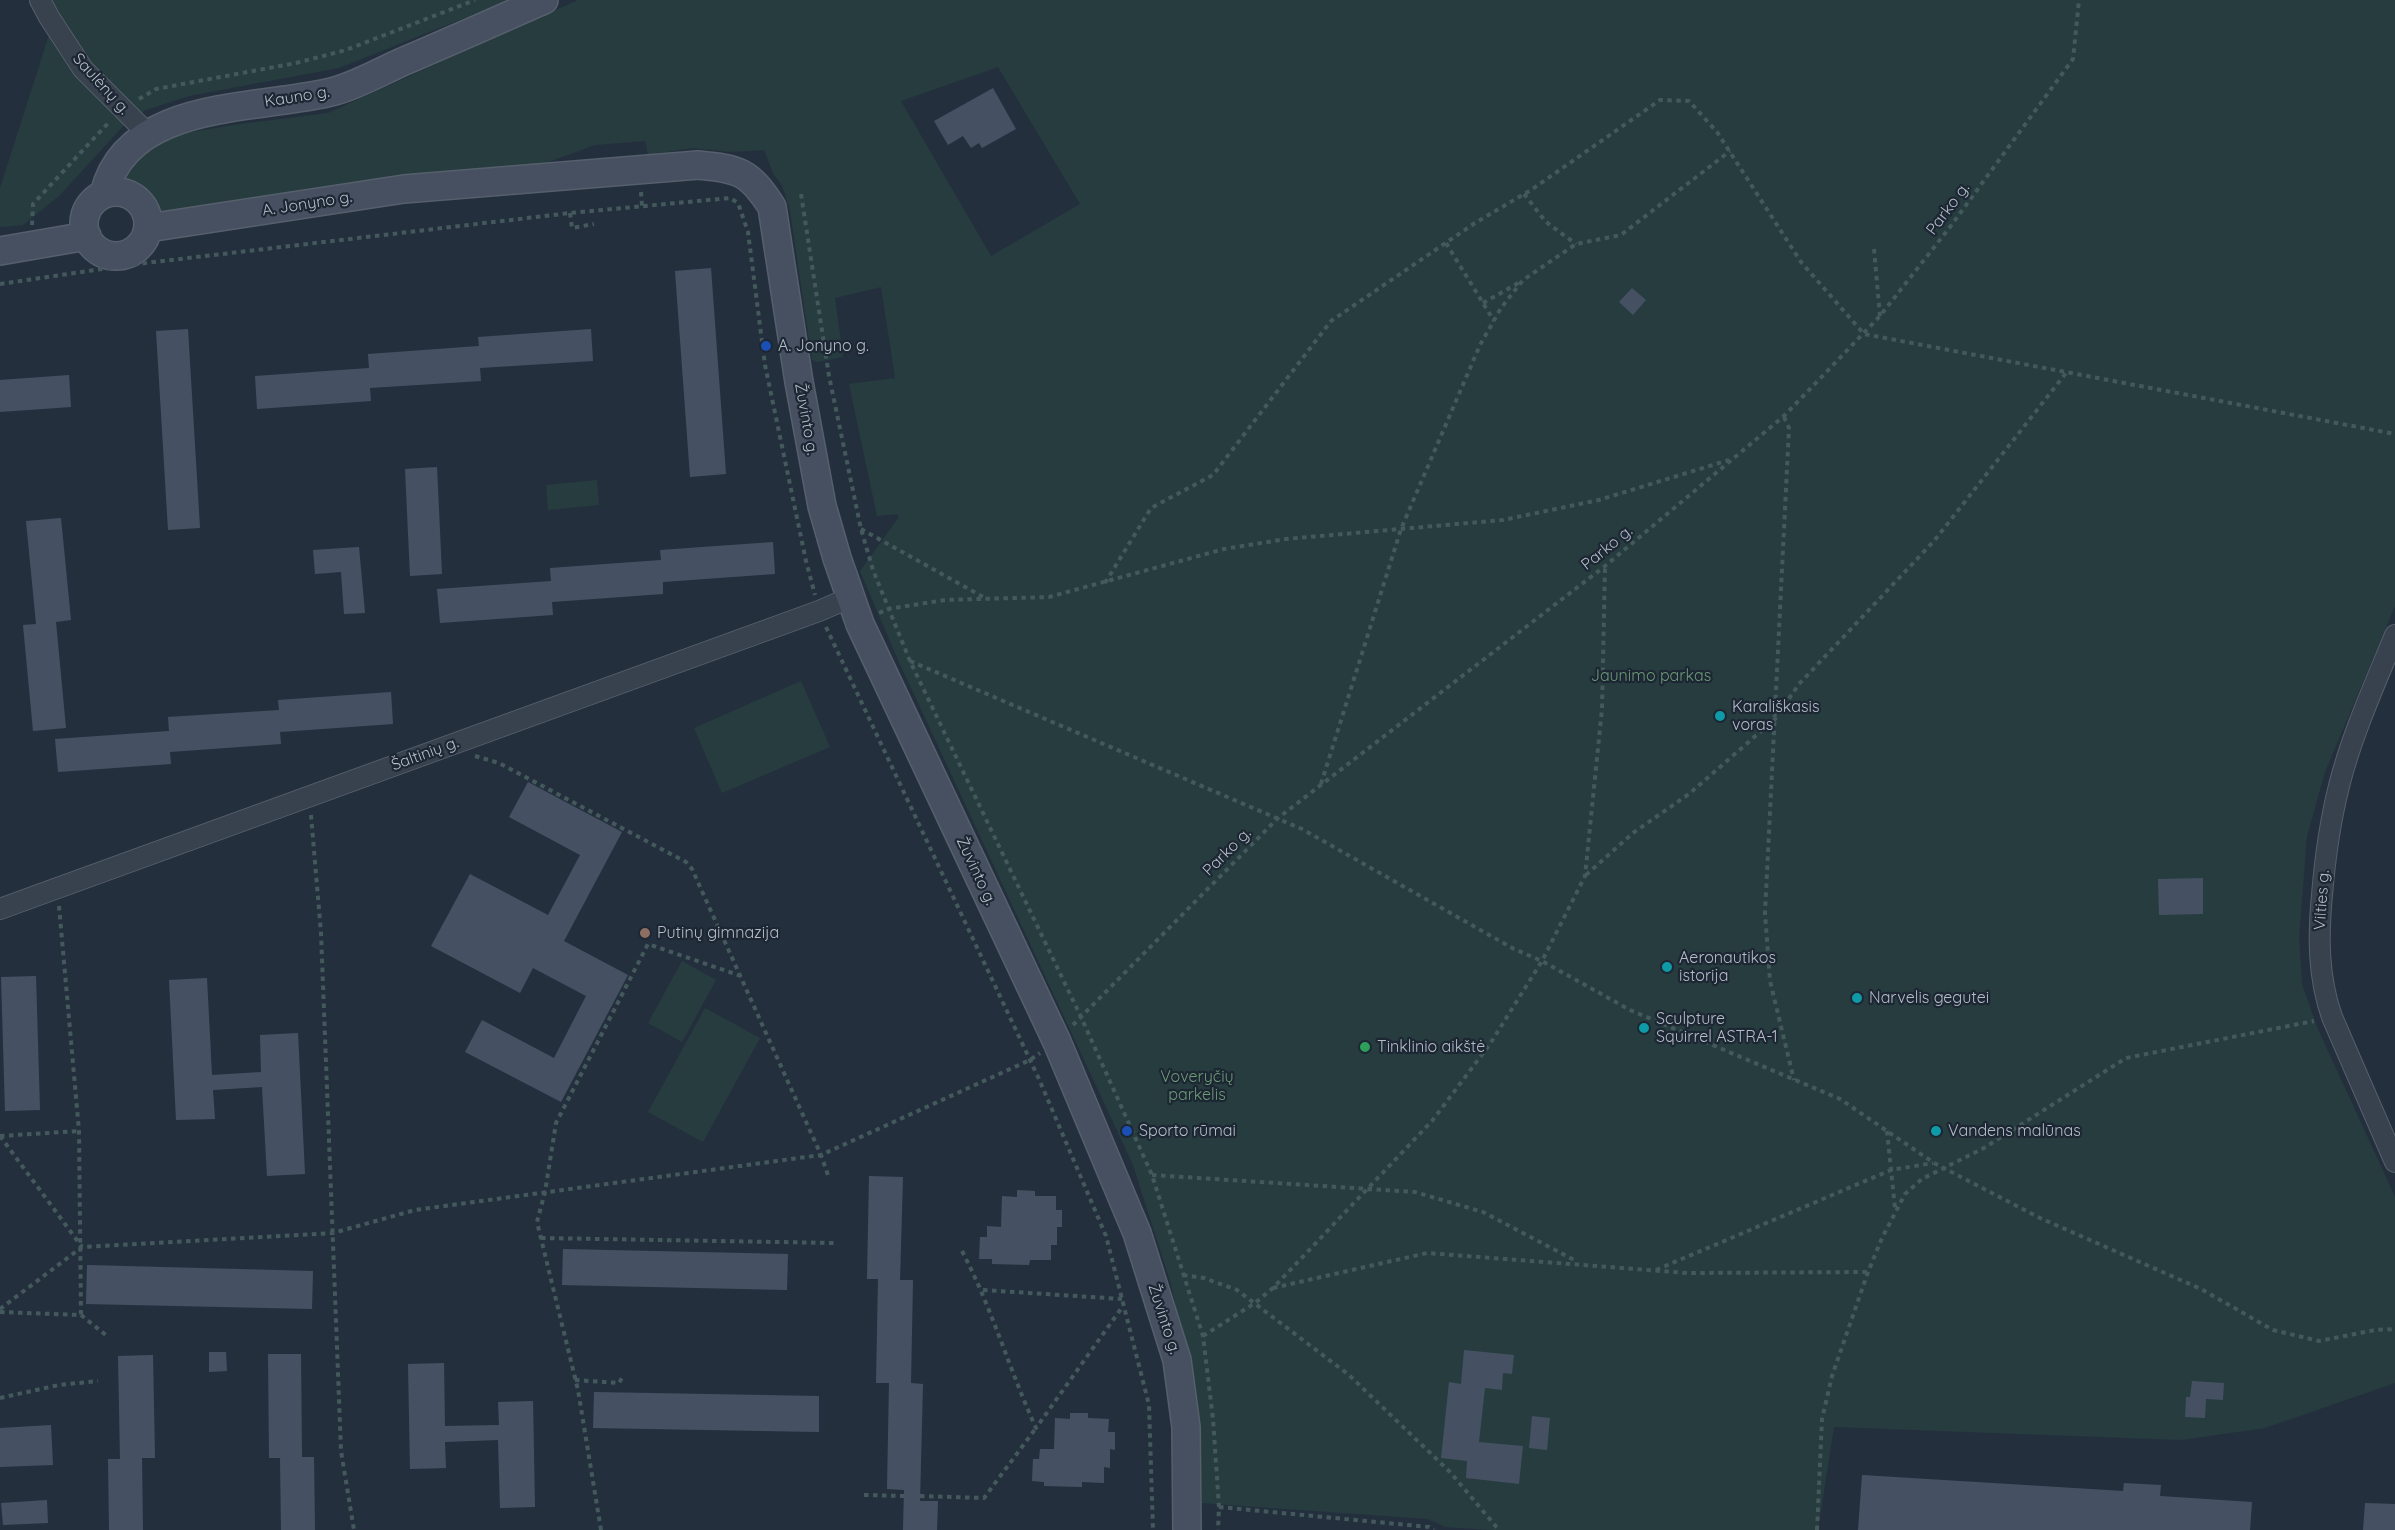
<!DOCTYPE html>
<html>
<head>
<meta charset="utf-8">
<style>
	body { margin:0 }
	canvas { display:block; background:#242f3e }
</style>
</head>
<body>
<canvas width="2395" height="1530"></canvas>
<script>
const c = document.querySelector('canvas').getContext('2d');
c.lineJoin = 'round';
function paint(path, color) { c.fillStyle = color; c.fill(path, 'evenodd'); }
function trace(path, color, width, dash) { c.strokeStyle = color; c.lineWidth = width; c.lineCap = dash ? 'butt' : 'round'; c.setLineDash(dash || []); c.stroke(path); }
function label(font, color, halo, rows, align = 'center') {
  c.font = font + ' Quicksand,sans-serif'; c.lineWidth = 4.5; c.setLineDash([]); c.textBaseline = 'middle'; c.strokeStyle = halo; c.fillStyle = color; for (const [text, x, y, turn = 0] of rows) {
    c.save(); c.translate(x, y); c.rotate((+turn || 0) * Math.PI / 180); c.textAlign = isNaN(turn) ? turn : align; if (halo) c.strokeText(text, 0, 0); c.fillText(text, 0, 0); c.restore();
  }
}
paint(new Path2D(`
	M52 0H510L339 68 189 96 146 110 126 123 59 196 23 225 0 227V188L57 10Z
	M578 0H2395V606L2325 772 2307 836 2299 938 2302 984 2317 1027 2395 1197V1383L2265 1428 2181 1440 1834 1427 1818 1530H1491L1445 1527 1428 1519 1201 1503 1193 1387 1171 1284 1133 1165 899 662 860 571 899 517 897 514 877 516 849 384 895 378 881 287 835 298 843 357 817 362 812 360 790 211 782 185 774 175 764 150 730 152 692 148 648 155 645 141 595 145 532 168 393 182 140 214 128 208 123 200 122 184 126 172 143 156 175 135 233 125 328 113ZM998 67 1080 204 991 256 901 101Z
	M597 480 599 505 548 510 546 485Z
	M801 681 830 747 722 793 694 728Z
	M682 961 716 980 682 1042 648 1023Z
	M705 1008 760 1038 703 1142 648 1112Z`), '#263c3f');
paint(new Path2D(`
	M993 88 1016 129 982 148 979 143 971 148 963 136 948 145 934 121Z
	M711 268 726 474 690 477 675 271Z
	M1632 288 1646 300 1633 315 1619 302Z
	M188 329 200 528 168 530 156 331Z
	M591 329 593 361 480 368 481 381 370 388 371 401 257 409 255 376 369 368 368 354 479 346 478 337Z
	M69 375 71 407 0 412V380Z
	M437 467 442 574 410 576 405 469Z
	M61 518 71 620 56 622 66 728 33 731 23 625 36 624 26 521Z
	M773 542 775 574 663 582V594L552 602 553 615 440 623 437 589 551 581 550 568 661 560 660 550Z
	M359 547 365 613 344 614 341 572 315 574 313 550Z
	M391 692 393 724 280 732 281 744 170 752 171 764 58 772 55 739 169 731 168 717 279 710 278 700Z
	M528 782 622 832 564 941 628 975 561 1102 465 1052 482 1020 554 1058 586 996 533 968 520 993 431 946 470 874 548 915 580 855 509 817Z
	M2203 878V914L2159 915 2158 879Z
	M36 976 40 1110 5 1111 1 977Z
	M207 978 212 1075 261 1072 260 1035 298 1033 305 1174 267 1176 262 1087 213 1090 215 1119 176 1120 169 980Z
	M869 1176 903 1177 900 1280H913L911 1383 923 1384 920 1501H938L937 1530H903L904 1490 887 1489 889 1383H876L878 1279H867Z
	M1017 1190 1035 1191V1196H1056V1210H1062V1227H1057V1245H1051V1260H1030L1029 1265 992 1264V1259H979L980 1237H987V1226L1001 1227 1002 1196 1017 1197Z
	M563 1249 788 1254 787 1290 562 1285Z
	M87 1265 313 1271 312 1309 86 1304Z
	M1464 1350 1514 1355 1512 1374 1503 1373 1502 1390 1485 1388 1479 1442 1523 1446 1519 1484 1466 1478 1467 1461 1441 1458 1449 1382 1461 1384Z
	M209 1352H226L227 1371 209 1372Z
	M268 1354H301L302 1457H314L315 1530H281L280 1458H269Z
	M153 1355 155 1458H142L143 1530H109L108 1459H120L118 1356Z
	M444 1363 445 1426 499 1425 498 1402 533 1401 535 1507 500 1508 498 1440 445 1442 446 1468 410 1469 408 1364Z
	M2192 1381 2224 1383 2223 1400 2206 1399 2205 1418 2185 1417 2186 1397H2190Z
	M594 1392 819 1396V1432L593 1428Z
	M1070 1413H1088V1418L1109 1419 1108 1432H1115V1450L1110 1449V1468L1104 1467V1483L1082 1482V1487L1044 1486V1482L1032 1481 1033 1459H1039L1040 1449H1054L1055 1418 1070 1419Z
	M1532 1416 1550 1418 1547 1450 1529 1448Z
	M51 1425 53 1465 0 1467V1428Z
	M1862 1475 2123 1491 2124 1483 2161 1485 2160 1496 2252 1502 2250 1530H1858Z
	M47 1500 48 1523 3 1525 1 1503Z
	M2365 1503 2395 1504V1530H2363Z`), '#455162');
const street = new Path2D(`
	M40 0 49 17 83 69 148 134
	M2395 635C2375 684 2352 734 2339 786 2330 822 2325 858 2322 895 2318 937 2318 977 2332 1017L2395 1162
	M0 909 819 611 849 598`);
const secondary = new Path2D(`
	M84 224a32 32 0 1 1 64 0a32 32 0 1 1-64 0Z
	M104 194C127 98 260 111 335 91 357 85 380 72 402 62 449 42 496 21 544 0
	M148 228 404 189 698 165C739 169 749 171 772 207L799 382 822 506 837 558 860 624 1057 1042 1137 1233 1177 1360 1186 1427 1187 1530
	M0 251 87 236`);
trace(street, '#565f6c', 22);
trace(secondary, '#565f6c', 30);
trace(new Path2D(`
	M139 99 156 89 296 63 346 50 475 0
	M641 192 642 206
	M801 194 829 376 861 529 873 570 910 661 1081 1017 1152 1175 1203 1336 1213 1419 1219 1507 1218 1530
	M1524 194 1546 222 1576 244
	M570 213 572 228 594 224
	M32 225 33 204 110 121
	M1446 243 1494 321
	M1874 249 1880 316
	M0 284 129 265 570 213 730 198 738 203 748 232 765 365 806 561 815 595
	M1483 303 1522 281
	M1784 417 1789 428 1765 913 1770 981 1794 1080
	M861 529 985 598
	M1105 583 1151 508 1213 475 1331 321 1475 223 1531 190 1660 100 1689 101 1717 132 1801 262 1864 334 2395 434
	M879 613 888 609 945 600 1049 597 1224 549 1286 539 1503 520 1599 500 1729 460
	M826 627 1039 1079 1106 1236 1149 1405 1153 1530
	M910 661 1302 829 1514 949 1542 961 1630 1010 1840 1099 1934 1163 2040 1218 2201 1289 2273 1330 2319 1341 2375 1330 2395 1329
	M475 756 499 763 686 862 692 869 821 1155 829 1178
	M1321 784 1401 529 1480 345 1501 308 1523 280 1576 244 1621 235 1730 151
	M311 815 321 933 341 1451 354 1530
	M1586 875 1633 833 1689 794 1775 719 1799 684 1934 541 2066 373
	M59 906 79 1131 81 1315
	M1073 1025 1278 818 1605 566 1784 416 1880 316 1950 227 2073 59 2079 0
	M1887 1131 1895 1208
	M0 1136 82 1247
	M0 1136 79 1131
	M1152 1175 1415 1192 1483 1212 1576 1261
	M541 1238 836 1243
	M962 1251C992 1308 1009 1369 1036 1428L1123 1306
	M1656 1270 1891 1170 1933 1163
	M1183 1275 1204 1278 1237 1290 1349 1375 1450 1472 1499 1530
	M1273 1288 1427 1253 1687 1273 1868 1272
	M983 1290 1122 1299
	M0 1309 82 1247 333 1233 415 1210 821 1155 1030 1060 1040 1053
	M0 1312 81 1315 107 1336
	M1203 1336 1255 1303 1273 1288 1432 1121 1490 1044 1542 961 1585 876 1602 709 1605 567
	M575 1380 619 1383 623 1376
	M0 1398 59 1385 98 1381
	M864 1495 904 1496
	M920 1496 984 1498 1036 1428
	M1219 1507 1429 1527 1434 1530
	M601 1530 578 1390 537 1222 545 1192 556 1123 648 944 741 976
	M1817 1530 1822 1419 1832 1376 1868 1272 1882 1238 1905 1194 1922 1179 1984 1148 2126 1058 2314 1021`), '#44595c', 4, [4.5, 4.5]);
trace(street, '#38414e', 20);
trace(secondary, '#465061', 27);
for (const [x, y, r, color] of [
	[766,346,6,"#1a4fb4"],
	[1720,716,6,"#0f9aa8"],
	[645,933,6,"#8d6e63"],
	[1667,967,6,"#0f9aa8"],
	[1857,998,6,"#0f9aa8"],
	[1644,1028,6,"#0f9aa8"],
	[1365,1047,6,"#2e9e5b"],
	[1127,1131,6,"#1a4fb4"],
	[1936,1131,6,"#0f9aa8"]
]) { const dot = new Path2D(); dot.arc(x, y, r, 0, 2 * Math.PI); c.fillStyle = color; c.fill(dot); trace(dot, '#1d2633', 2); }
label('16px', '#b4bcc9', '#1d2633', [
	["Saulėnų g.",101,84,48],
	["Kauno g.",297,97,-9],
	["A. Jonyno g.",307,204,-9],
	["Parko g.",1948,209,-53],
	["Žuvinto g.",806,419,80],
	["Parko g.",1607,548,-39],
	["Šaltinių g.",425,754,-20],
	["Parko g.",1227,852,-45],
	["Žuvinto g.",976,871,65],
	["Vilties g.",2322,900,-86],
	["Žuvinto g.",1164,1319,72]
]);
label('16px', '#b4bcc9', '#1d2633', [
	["A. Jonyno g.",778,346],
	["Karališkasis",1732,707],
	["voras",1732,725],
	["Putinų gimnazija",657,933],
	["Aeronautikos",1679,958],
	["istorija",1679,976],
	["Narvelis gegutei",1869,998],
	["Sculpture",1656,1019],
	["Squirrel ASTRA-1",1656,1037],
	["Tinklinio aikštė",1377,1047],
	["Sporto rūmai",1139,1131],
	["Vandens malūnas",1948,1131]
], 'left');
label('16px', '#6b9a76', '#1d2633', [
	["Jaunimo parkas",1651,676],
	["Voveryčių",1197,1077],
	["parkelis",1197,1095]
]);
</script>
</body>
</html>
